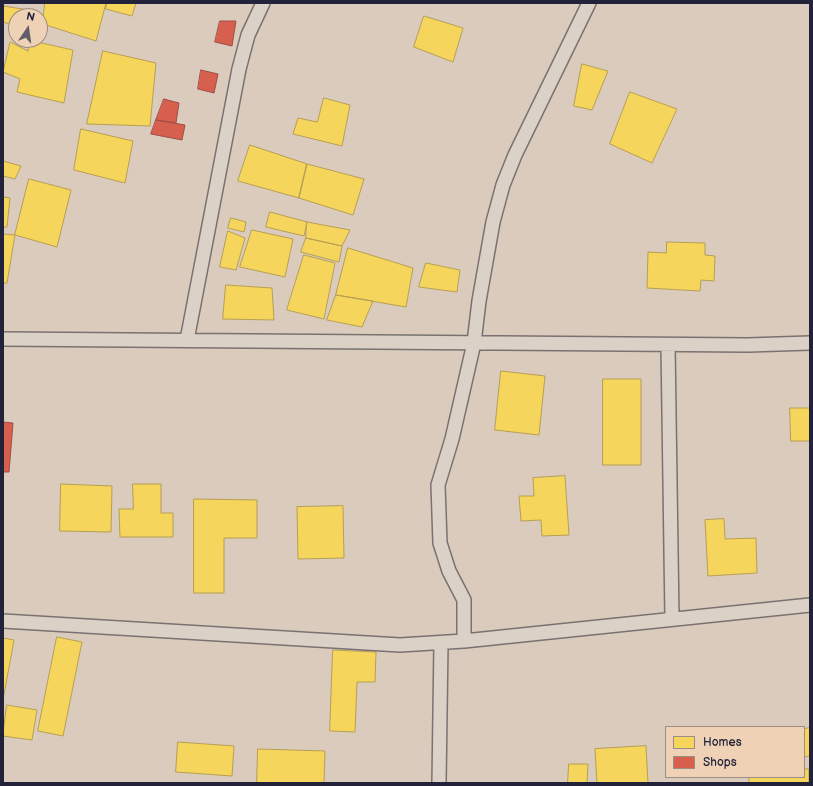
<!DOCTYPE html>
<html>
<head>
<meta charset="utf-8">
<style>
	body { margin:0 }
	#map { position:relative; width:813px; height:786px; overflow:hidden; background:#dacbbd; font-family:"Balsamiq Sans",sans-serif }
	canvas { display:block }
	.frame { position:absolute; inset:0; border:4px solid #22223b; pointer-events:none }
	.legend { position:absolute; left:665px; top:726px; width:140px; height:52px; box-sizing:border-box; background:#efd2b5; border:1px solid #9d8c84; margin:0; padding:5px 7px; list-style:none; font-size:12px; color:#22223b }
	.legend li { display:flex; align-items:center; gap:8px; height:20px }
	.legend b { width:20px; border:1px solid #9d8c84 }
	.north { position:absolute; left:8px; top:8px; width:40px; height:40px; box-sizing:border-box; background:#efd2b5; border:1px solid #9d8c84; border-radius:50%; rotate:13deg; font-size:11px; font-weight:700; line-height:16px; text-align:center; color:#22223b }
	.north::after { content:''; display:block; margin:auto; width:14px; height:18px; background:#625d68; clip-path:polygon(50% 0,100% 100%,50% 72%,0 100%) }
</style>
</head>
<body>
<div id="map">
<canvas width="813" height="786"></canvas>
<div class="frame"></div>
<ul class="legend">
<li><b style="height:11px;background:#f6d55c"></b>Homes</li>
<li><b style="height:11px;background:#d6604d"></b>Shops</li>
</ul>
<div class="north">N</div>
</div>
<script>
const c = document.querySelector('canvas').getContext('2d');
c.lineJoin = 'round';
function paint(path, color) { c.fillStyle = color; c.fill(path, 'evenodd'); }
function trace(path, color, width, dash) { c.strokeStyle = color; c.lineWidth = width; c.lineCap = dash ? 'butt' : 'round'; c.setLineDash(dash || []); c.stroke(path); }
const homes = new Path2D(`
	M45 3H106L96 41 43 24Z
	M107 3H136L132 16 106 9Z
	M4 6 34 11 33 16H16V26L3 22Z
	M424 16 463 28 453 62 414 47Z
	M28 40 73 50 64 103 17 92 20 79 3 72 10 42 28 51Z
	M103 51 156 63 150 126 87 124Z
	M582 64 608 71 592 110 574 106Z
	M630 92 677 109 652 163 610 144Z
	M324 98 350 105 342 146 293 134 298 118 317 122Z
	M81 129 133 141 125 183 74 170Z
	M250 145 307 164 299 198 238 181Z
	M3 161 21 166 15 179 3 176Z
	M307 164 364 179 353 215 299 198Z
	M29 179 71 190 57 247 15 235Z
	M3 197 10 198 7 227H3Z
	M270 212 307 222 304 236 266 227Z
	M231 218 246 222 244 232 228 228Z
	M307 222 350 230 342 246 306 238Z
	M252 230 293 239 285 277 240 267Z
	M228 231 245 238 236 270 220 267Z
	M3 234 15 235 7 283H3Z
	M306 238 342 246 339 262 301 252Z
	M667 242 705 243V255L715 256 714 281 701 280 700 291 647 288 648 252 666 253Z
	M348 248 413 268 406 307 336 295Z
	M304 255 335 263 324 319 287 310Z
	M426 263 460 270 457 292 419 287Z
	M226 285 272 288 274 320 223 319Z
	M336 295 373 301 362 327 327 320Z
	M501 371 545 376 539 435 495 430Z
	M603 379H641V465H603Z
	M790 408H810V441H791Z
	M565 476 569 535 542 536 541 520 521 521 519 496H534L533 478Z
	M61 484 112 486 111 532 60 531Z
	M133 484H161V513H173V537H120L119 509H133Z
	M194 499 257 500V538H224V593H194Z
	M343 506 344 558 298 559 297 507Z
	M724 519 725 539 756 538 757 573 708 576 705 520Z
	M57 637 82 642 63 736 38 731Z
	M3 638 14 640 3 700Z
	M333 650 376 652 375 682H357L355 732 330 731Z
	M7 705 37 710 32 740 3 736Z
	M810 728V756L804 757V729Z
	M178 742 234 746 232 776 176 772Z
	M646 746 648 783H597L595 749Z
	M258 749 325 751 324 783H257Z
	M569 764H588L587 783H568Z
	M804 769H809V783H749V777H804Z`);
paint(homes, '#f6d55c');
trace(homes, '#b69f52', 1);
const shops = new Path2D(`
	M220 21H236L232 46 215 42Z
	M201 70 218 74 214 93 198 89Z
	M164 99 179 103 176 123 156 120Z
	M156 120 185 125 182 140 151 134Z
	M3 422 13 423 9 472H3Z`);
paint(shops, '#d6604d');
trace(shops, '#a04d48', 1);
const minor = new Path2D(`
	M3 339 748 345 810 343
	M187 340 239 69 248 35 263 3
	M668 345 672 619
	M3 621 400 645 464 641 810 605
	M464 641V600L449 571 440 543 438 485 452 439 474 343 479 301 493 222 503 185 515 155 589 3
	M439 783 441 643`);
trace(minor, '#797271', 16);
trace(minor, '#dcd1c6', 13);
</script>
</body>
</html>
